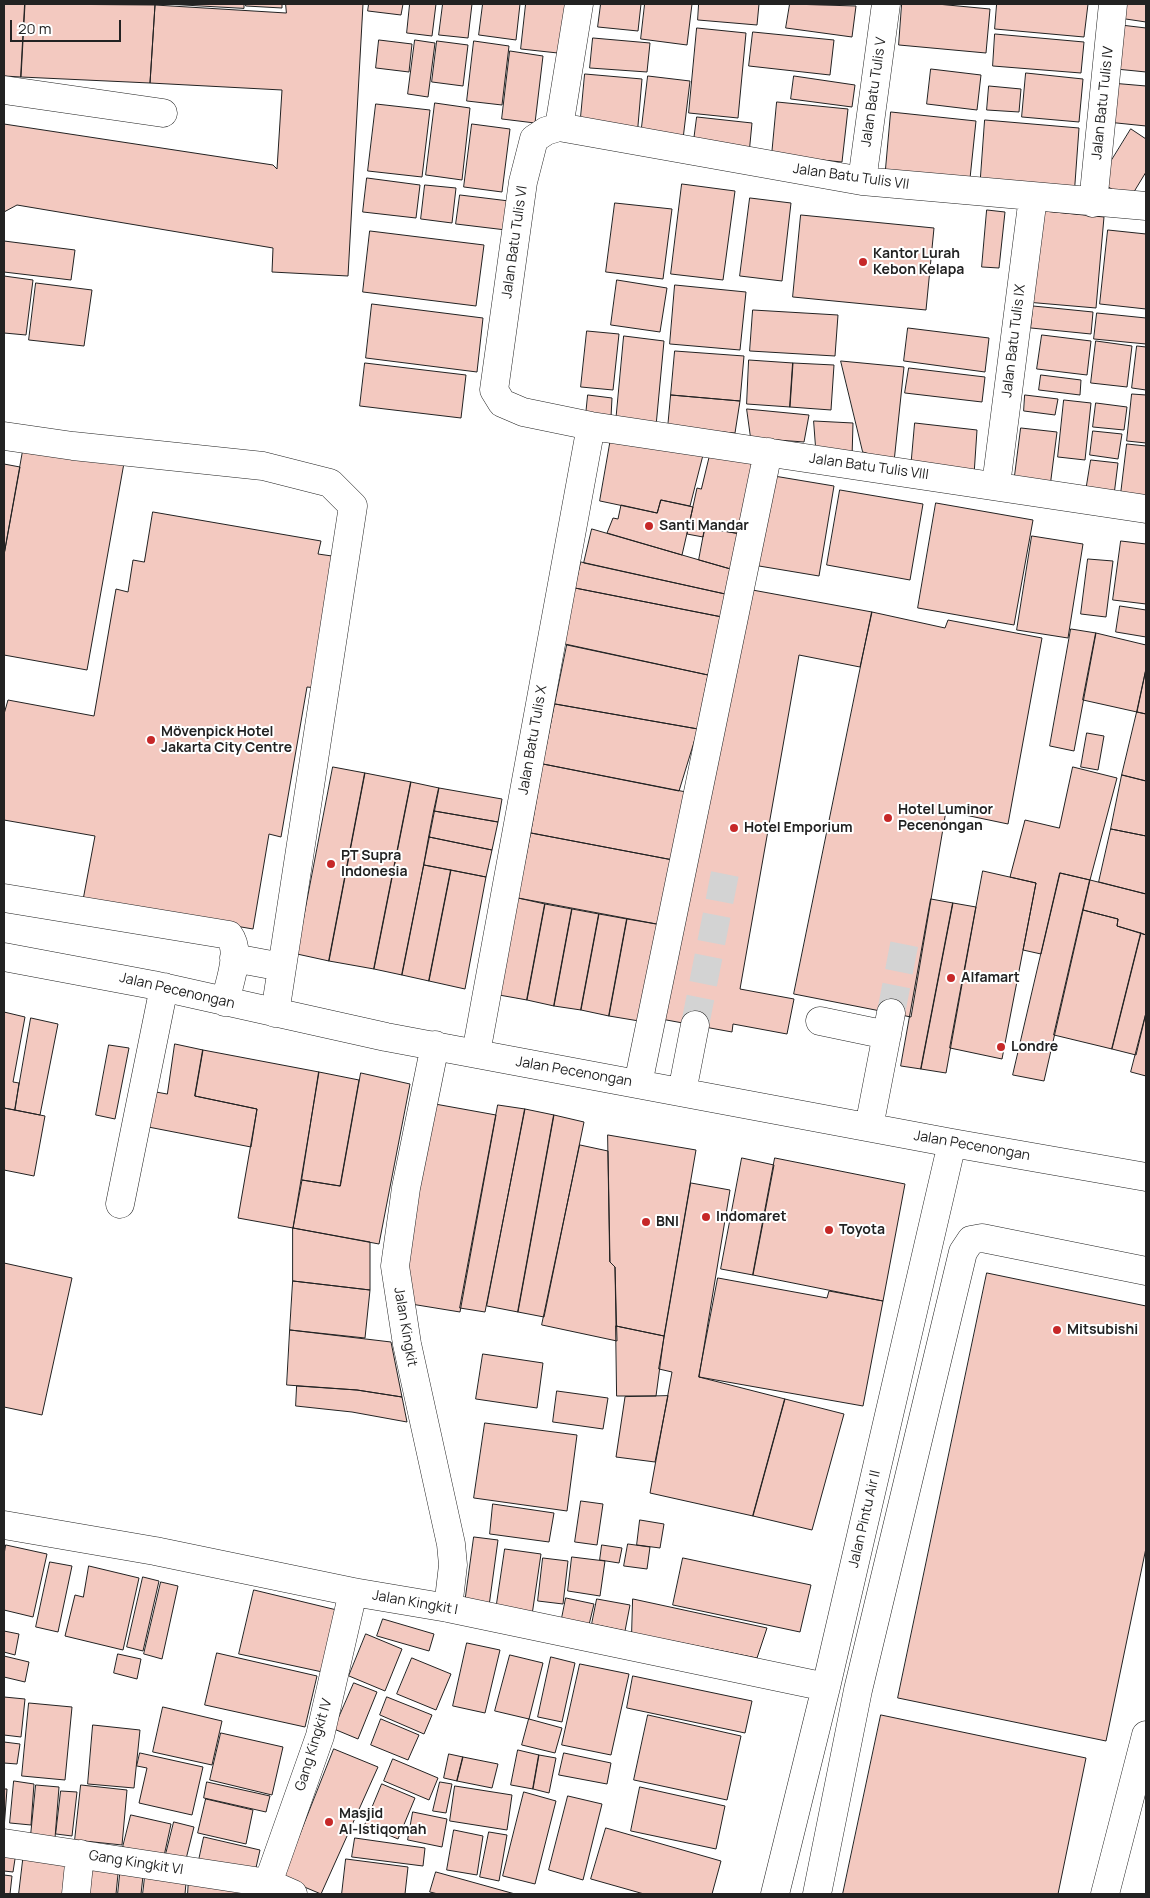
<!DOCTYPE html>
<html>
<head>
<meta charset="utf-8">
<style>
	body { margin:0 }
	#map { position:relative; width:1150px; height:1898px; overflow:hidden; background:#fff; font-family:Manrope,sans-serif }
	canvas { display:block }
	.frame { position:absolute; inset:0; border:5px solid #222; pointer-events:none }
	.scale { position:absolute; left:10px; top:20px; width:111px; height:22px; box-sizing:border-box; border:2px solid #222; border-top:0; padding-left:6px; font-size:15px; line-height:18px; white-space:nowrap; color:#222; -webkit-text-stroke:4px #fff; paint-order:stroke }
</style>
</head>
<body>
<div id="map">
<canvas width="1150" height="1898"></canvas>
<div class="frame"></div>
<div class="scale">20 m</div>
</div>
<script>
const c = document.querySelector('canvas').getContext('2d');
c.lineJoin = 'round';
function paint(path, color) { c.fillStyle = color; c.fill(path, 'evenodd'); }
function trace(path, color, width, dash) { c.strokeStyle = color; c.lineWidth = width; c.lineCap = dash ? 'butt' : 'round'; c.setLineDash(dash || []); c.stroke(path); }
function label(font, color, halo, rows, align = 'center') {
  c.font = font + ' Manrope,sans-serif'; c.lineWidth = 4; c.setLineDash([]); c.textBaseline = 'middle'; c.strokeStyle = halo; c.fillStyle = color; for (const [text, x, y, turn = 0] of rows) {
    c.save(); c.translate(x, y); c.rotate((+turn || 0) * Math.PI / 180); c.textAlign = isNaN(turn) ? turn : align; if (halo) c.strokeText(text, 0, 0); c.fillText(text, 0, 0); c.restore();
  }
}
const building = new Path2D(`
	M4 4H25L21 77 4 76Z
	M25 4 155 5 150 83 21 77Z
	M166 4H244V8Z
	M246 4H282V8L246 6Z
	M286 4H363L348 276 272 272 273 248 17 205 4 212V124L273 165 277 169 282 90 150 83 155 5 286 13Z
	M369 4H403L401 15 368 11Z
	M410 4H436L432 36 407 33Z
	M443 4H472L468 38 439 35Z
	M483 4H520L516 40 479 35Z
	M526 4H573L567 54 521 49Z
	M601 4H641L638 31 598 27Z
	M645 4H692L687 45 641 39Z
	M699 4H759L757 25 698 20Z
	M790 4 856 6 852 37 786 28Z
	M902 4H937L990 9 986 53 899 45Z
	M997 4H1088L1084 37 995 29Z
	M1120 4H1146V22L1119 18Z
	M1121 25 1146 28V72L1116 69Z
	M697 28 746 33 738 118 689 113Z
	M753 32 834 40 830 75 749 66Z
	M995 34 1084 42 1081 73 993 66Z
	M593 38 650 43 647 72 590 68Z
	M379 40 412 44 409 72 376 68Z
	M415 40 435 43 428 97 408 94Z
	M437 41 468 45 463 86 432 82Z
	M474 41 509 46 502 105 467 101Z
	M510 51 543 56 535 123 502 119Z
	M931 69 981 75 977 110 927 104Z
	M1026 73 1083 79 1079 122 1022 117Z
	M585 74 642 79 637 137 580 127Z
	M648 76 690 81 683 139 641 135Z
	M794 76 855 85 852 107 791 99Z
	M1111 83 1146 86V126L1107 122Z
	M989 86 1021 89 1019 112 987 110Z
	M777 102 848 109 842 162 772 155Z
	M435 103 470 108 462 180 426 175Z
	M376 104 430 110 422 177 368 171Z
	M891 112 976 121 969 188 885 179Z
	M697 117 752 123 749 154 693 148Z
	M985 120 1079 128 1074 197 980 189Z
	M472 124 510 129 502 192 464 187Z
	M1131 129 1146 139V172L1129 200 1099 181Z
	M367 178 420 185 416 218 363 212Z
	M682 184 735 191 723 280 671 274Z
	M425 185 456 188 452 223 421 219Z
	M460 195 509 201 506 230 456 224Z
	M750 198 791 203 782 281 740 276Z
	M615 203 672 209 663 279 606 272Z
	M987 210 1005 212 999 268 982 267Z
	M1034 210 1104 217 1096 308 1026 302Z
	M801 215 934 228 926 310 793 297Z
	M1108 230 1146 234V309L1100 304Z
	M370 231 484 245 476 306 363 292Z
	M4 241 75 250 71 280 4 272Z
	M4 276 33 280 26 335 4 333Z
	M617 280 667 288 660 332 611 325Z
	M36 283 92 290 84 346 29 340Z
	M675 285 746 292 740 350 670 344Z
	M372 304 483 318 477 372 366 358Z
	M1033 306 1093 312 1091 334 1031 328Z
	M753 310 838 315 835 356 750 351Z
	M1097 313 1146 318V344L1094 339Z
	M908 328 989 338 985 372 904 361Z
	M587 331 619 334 613 390 581 387Z
	M1042 335 1091 341 1087 375 1037 369Z
	M624 336 664 341 656 426 616 422Z
	M1096 341 1132 346 1127 387 1091 383Z
	M1137 346 1146 347V390L1132 388Z
	M675 351 744 356 740 401 671 395Z
	M749 360 793 363 790 407 747 404Z
	M841 361 904 367 894 462 863 452Z
	M365 363 466 375 461 418 360 406Z
	M793 363 834 365 831 410 790 407Z
	M909 368 985 377 982 402 905 393Z
	M1041 375 1081 380 1080 395 1039 390Z
	M1132 394 1146 395V443L1127 441Z
	M588 395 612 398 611 417 586 415Z
	M671 395 740 401 735 433 668 428Z
	M1025 395 1058 399 1055 415 1024 411Z
	M1064 400 1091 403 1085 460 1058 457Z
	M1096 403 1127 407 1124 430 1093 427Z
	M747 409 809 415 804 442 751 438Z
	M814 421 853 423 852 458 816 448Z
	M915 423 977 430 974 475 911 468Z
	M1021 428 1057 432 1050 487 1014 483Z
	M1093 431 1122 434 1118 459 1090 455Z
	M611 438 703 455 690 506 661 500 657 513 600 501Z
	M1127 444 1146 446V507L1120 502Z
	M24 445 124 463 87 670 4 655V555Z
	M710 455 760 464 747 535 705 528 703 537 687 534 697 488 701 489Z
	M1091 460 1118 463 1114 495 1086 491Z
	M4 464 20 467 4 555Z
	M768 475 834 486 819 576 753 565Z
	M840 490 923 504 910 580 827 565Z
	M661 500 693 507 682 555 607 533 613 518 618 519 621 505 657 513Z
	M936 503 1033 520 1014 625 918 608Z
	M153 512 321 541 318 554 339 557 317 688 307 687 281 837 269 834 253 929 83 900 95 836 4 820V714L8 700 94 716 116 589 128 592 133 560 144 562Z
	M705 528 747 535 741 572 699 560Z
	M592 529 734 570 730 595 584 563Z
	M1032 536 1083 544 1068 638 1017 630Z
	M1121 541 1146 544V604L1113 600Z
	M1088 559 1113 561 1106 617 1081 614Z
	M581 562 725 594 722 617 575 588Z
	M575 588 722 617 708 675 565 644Z
	M747 589 872 612 860 667 799 655 740 989 794 999 787 1034 733 1024 732 1032 661 1019Z
	M1120 606 1146 610V637L1116 632Z
	M872 612 945 628 948 620 1042 638 1008 824 946 811 911 1017 794 994Z
	M1071 629 1096 633 1074 751 1050 746Z
	M1096 633 1146 645V669L1137 712 1083 700Z
	M567 645 708 675 698 729 555 704Z
	M1146 669V714L1137 712Z
	M555 704 698 729 679 791 543 764Z
	M1137 712 1146 714V781L1122 775Z
	M1087 733 1104 736 1098 770 1081 767Z
	M543 764 686 792 673 860 531 833Z
	M333 767 365 773 329 961 297 954Z
	M1073 767 1117 778 1090 880 1060 873 1041 954 1023 950 1036 883 1010 877 1025 820 1059 828Z
	M365 773 411 782 374 969 329 961Z
	M1122 775 1146 781V836L1111 829Z
	M411 782 439 788 402 975 374 969Z
	M439 788 502 799 498 822 434 811Z
	M434 811 498 822 492 850 429 837Z
	M1111 829 1146 836V894L1099 882Z
	M531 833 673 860 662 925 518 898Z
	M429 837 492 850 486 877 424 865Z
	M424 865 451 870 429 981 402 975Z
	M451 870 486 877 465 989 429 981Z
	M983 871 1036 883 1002 1059 950 1048Z
	M1060 873 1090 880 1044 1081 1013 1075Z
	M1090 880 1146 894V935L1117 926 1118 919 1083 910Z
	M518 898 545 904 527 1000 499 995Z
	M931 899 953 903 921 1069 901 1066Z
	M953 903 976 907 946 1073 921 1069Z
	M545 904 572 909 554 1006 527 1000Z
	M572 909 599 914 581 1010 554 1006Z
	M1083 910 1118 919 1117 926 1141 933 1112 1049 1054 1035Z
	M599 914 627 919 609 1016 581 1010Z
	M627 919 662 925 645 1022 609 1016Z
	M1141 933 1146 935V1013L1136 1055 1112 1049Z
	M4 1012 25 1017 13 1082 19 1083 15 1110 4 1108Z
	M1146 1013V1076L1131 1072Z
	M31 1018 58 1024 40 1115 15 1110Z
	M175 1044 203 1050 195 1096 257 1109 251 1147 138 1125 145 1090 167 1094Z
	M109 1045 129 1048 115 1119 96 1115Z
	M203 1050 319 1072 293 1228 238 1218 257 1109 195 1096Z
	M319 1072 359 1080 340 1186 302 1180Z
	M361 1073 410 1084 379 1244 293 1228 302 1180 340 1186Z
	M435 1104 496 1115 460 1312 411 1304 404 1266Z
	M498 1105 525 1109 485 1312 460 1308Z
	M4 1108 45 1116 34 1176 4 1170Z
	M525 1109 554 1115 518 1312 487 1306Z
	M554 1115 584 1122 544 1317 518 1312Z
	M608 1135 696 1150 664 1336 616 1326 615 1267 610 1262Z
	M580 1145 608 1151 610 1262 615 1267 617 1341 542 1325Z
	M742 1158 774 1165 753 1275 721 1269Z
	M775 1158 905 1184 883 1301 753 1275Z
	M691 1183 730 1190 699 1377 785 1399 753 1516 650 1493 672 1372 659 1369Z
	M293 1228 370 1242V1290L293 1281Z
	M4 1263 72 1278 42 1415 4 1407Z
	M987 1273 1146 1306V1548L1106 1741 898 1698Z
	M718 1278 827 1298 829 1291 883 1301 863 1406 699 1377Z
	M293 1281 370 1290 365 1338 290 1330Z
	M616 1326 664 1336 656 1396H617Z
	M290 1330 391 1342 402 1397 357 1390 287 1385Z
	M483 1354 543 1363 537 1408 476 1399Z
	M297 1386 357 1390 402 1397 407 1422 352 1412 296 1406Z
	M557 1391 608 1398 603 1429 553 1422Z
	M668 1396 655 1462 616 1457 625 1397Z
	M785 1399 844 1414 812 1530 753 1516Z
	M485 1423 577 1435 567 1511 474 1498Z
	M581 1501 603 1504 597 1545 575 1542Z
	M493 1504 554 1513 549 1542 490 1534Z
	M640 1520 664 1524 660 1548 637 1545Z
	M474 1537 498 1540 489 1606 465 1603Z
	M628 1544 650 1547 647 1569 624 1566Z
	M6 1545 47 1554 33 1617 4 1610V1555Z
	M602 1545 622 1548 619 1563 600 1560Z
	M505 1549 541 1554 532 1615 496 1610Z
	M572 1557 605 1561 600 1596 568 1591Z
	M543 1558 568 1561 563 1604 538 1601Z
	M683 1558 811 1585 800 1632 673 1605Z
	M50 1562 72 1566 58 1632 36 1627Z
	M89 1566 139 1578 123 1650 65 1636 75 1595 83 1597Z
	M143 1577 159 1581 143 1651 127 1647Z
	M161 1582 178 1586 162 1659 144 1654Z
	M254 1590 341 1611 327 1673 239 1654Z
	M566 1598 594 1604 588 1629 561 1623Z
	M597 1599 630 1605 625 1631 592 1624Z
	M633 1599 767 1628 757 1658 632 1633Z
	M383 1619 434 1634 429 1651 377 1636Z
	M4 1631 19 1634 15 1655 4 1652Z
	M366 1634 402 1649 385 1691 349 1676Z
	M467 1643 500 1650 485 1713 453 1706Z
	M217 1653 317 1676 305 1727 205 1705Z
	M118 1654 141 1659 137 1679 114 1673Z
	M510 1655 543 1663 529 1719 495 1711Z
	M4 1656 29 1662 25 1682 4 1677Z
	M551 1657 575 1663 562 1722 538 1717Z
	M412 1658 451 1674 436 1710 397 1694Z
	M580 1664 629 1674 611 1755 562 1745Z
	M633 1676 752 1701 745 1733 627 1708Z
	M354 1683 377 1692 358 1739 334 1729Z
	M4 1697 25 1699 21 1737 4 1735Z
	M387 1697 432 1715 424 1734 380 1715Z
	M29 1703 72 1707 65 1780 22 1776Z
	M163 1707 222 1721 212 1765 153 1752Z
	M648 1715 741 1736 727 1800 634 1780Z
	M881 1715 1086 1758 1058 1894H843Z
	M381 1719 419 1735 408 1760 371 1745Z
	M529 1719 562 1728 555 1753 522 1745Z
	M93 1725 140 1730 134 1788 88 1784Z
	M221 1733 283 1747 272 1795 210 1780Z
	M4 1742 20 1744 17 1764 4 1763Z
	M334 1749 378 1767 321 1894 283 1878Z
	M518 1750 539 1755 533 1789 511 1785Z
	M140 1753 203 1767 192 1815 139 1803 147 1768 137 1766Z
	M564 1753 611 1763 607 1784 559 1775Z
	M449 1754 463 1757 457 1781 444 1778Z
	M539 1755 556 1758 549 1793 533 1789Z
	M463 1757 498 1764 492 1788 457 1781Z
	M393 1759 438 1778 429 1800 384 1781Z
	M14 1781 34 1784 31 1825 10 1823Z
	M207 1782 270 1796 266 1812 204 1798Z
	M440 1782 452 1784 446 1813 433 1811Z
	M382 1784 415 1798 398 1839 365 1825Z
	M36 1785 59 1787 55 1838 31 1835Z
	M81 1785 127 1790 122 1845 75 1840Z
	M455 1786 512 1795 507 1830 450 1821Z
	M640 1787 725 1806 716 1849 631 1831Z
	M4 1789H7L4 1829Z
	M61 1791 77 1792 72 1836 56 1834Z
	M524 1792 556 1801 535 1884 503 1876Z
	M568 1796 602 1804 583 1880 549 1870Z
	M206 1799 253 1810 246 1844 198 1833Z
	M413 1812 447 1819 442 1847 408 1840Z
	M131 1815 171 1824 164 1856 123 1847Z
	M174 1822 194 1827 184 1867 164 1862Z
	M606 1828 721 1861 712 1894H644L591 1879Z
	M454 1830 483 1836 477 1875 447 1870Z
	M489 1832 507 1835 499 1881 480 1877Z
	M204 1837 260 1850 255 1872 199 1860Z
	M355 1838 425 1848 423 1866 352 1857Z
	M4 1844 17 1846 13 1872 4 1871Z
	M24 1852 75 1857 72 1894H19Z
	M346 1859 408 1867 405 1894H342Z
	M83 1861 119 1864 116 1894H80Z
	M121 1865 144 1867 141 1894H118Z
	M146 1868 187 1872 185 1894H143Z
	M436 1872 515 1894H438L430 1892Z
	M4 1875 12 1876 10 1894H4Z
	M189 1877 249 1883 248 1894H188Z`);
paint(building, '#f3c9c0');
trace(building, '#222', 1);
trace(new Path2D(`
	M891 1013 905 940
	M695 1025 726 868`), '#d3d3d3', 28, [28, 14]);
const minor = new Path2D(`
	M579 4 559 127 546 131 534 139 523 182 494 390 502 403 523 412 591 426 1146 509
	M4 90 163 113
	M559 127 862 181 1146 206
	M862 181 886 4
	M1093 203 1113 4
	M4 436 73 446 263 466 330 483 353 506 275 1013
	M996 485 1033 197
	M4 898 229 935C242 952 229 983 225 1002
	M4 957 153 985 386 1037 952 1143 1146 1177
	M234 958 282 967
	M820 1021 887 1035
	M435 1045 406 1188 395 1266 407 1344 451 1544 453 1565 448 1608
	M476 1053 591 426
	M638 1084 768 452
	M682 1092 695 1025
	M869 1127 891 1013
	M120 1204 164 987
	M4 1525 155 1551 353 1592 448 1608 826 1687
	M4 1843 268 1883 293 1894
	M76 1894 80 1854
	M266 1894 268 1883 320 1736 353 1592
	M775 1894 826 1687 952 1143
	M817 1894 858 1690 963 1252 971 1240 982 1238 1146 1271
	M1105 1894 1146 1735`);
trace(minor, '#222', 29);
trace(minor, '#fff', 28);
for (const [x, y, r, color] of [
	[863,262,5,"#c62828"],
	[649,526,5,"#c62828"],
	[151,740,5,"#c62828"],
	[888,818,5,"#c62828"],
	[734,828,5,"#c62828"],
	[331,864,5,"#c62828"],
	[951,978,5,"#c62828"],
	[1001,1047,5,"#c62828"],
	[706,1217,5,"#c62828"],
	[646,1222,5,"#c62828"],
	[829,1230,5,"#c62828"],
	[1057,1330,5,"#c62828"],
	[329,1822,5,"#c62828"]
]) { const dot = new Path2D(); dot.arc(x, y, r, 0, 2 * Math.PI); c.fillStyle = color; c.fill(dot); trace(dot, '#fff', 2); }
label('14px', '#222', '#fff', [
	["Jalan Batu Tulis V",874,92,-82],
	["Jalan Batu Tulis IV",1103,103,-84],
	["Jalan Batu Tulis VII",851,177,8],
	["Jalan Batu Tulis VI",515,242,-82],
	["Jalan Batu Tulis IX",1014,341,-83],
	["Jalan Batu Tulis VIII",869,467,8],
	["Jalan Batu Tulis X",533,740,-80],
	["Jalan Pecenongan",177,991,13],
	["Jalan Pecenongan",574,1072,10],
	["Jalan Pecenongan",972,1146,10],
	["Jalan Kingkit",405,1327,80],
	["Jalan Pintu Air II",865,1519,-77],
	["Jalan Kingkit I",415,1603,10],
	["Gang Kingkit IV",314,1745,-73],
	["Gang Kingkit VI",136,1863,9]
]);
label('bold 14px', '#222', '#fff', [
	["Kantor Lurah",873,254],
	["Kebon Kelapa",873,270],
	["Santi Mandar",659,526],
	["Mövenpick Hotel",161,732],
	["Jakarta City Centre",161,748],
	["Hotel Luminor",898,810],
	["Pecenongan",898,826],
	["Hotel Emporium",744,828],
	["PT Supra",341,856],
	["Indonesia",341,872],
	["Alfamart",961,978],
	["Londre",1011,1047],
	["Indomaret",716,1217],
	["BNI",656,1222],
	["Toyota",839,1230],
	["Mitsubishi",1067,1330],
	["Masjid",339,1814],
	["Al-Istiqomah",339,1830]
], 'left');
</script>
</body>
</html>
